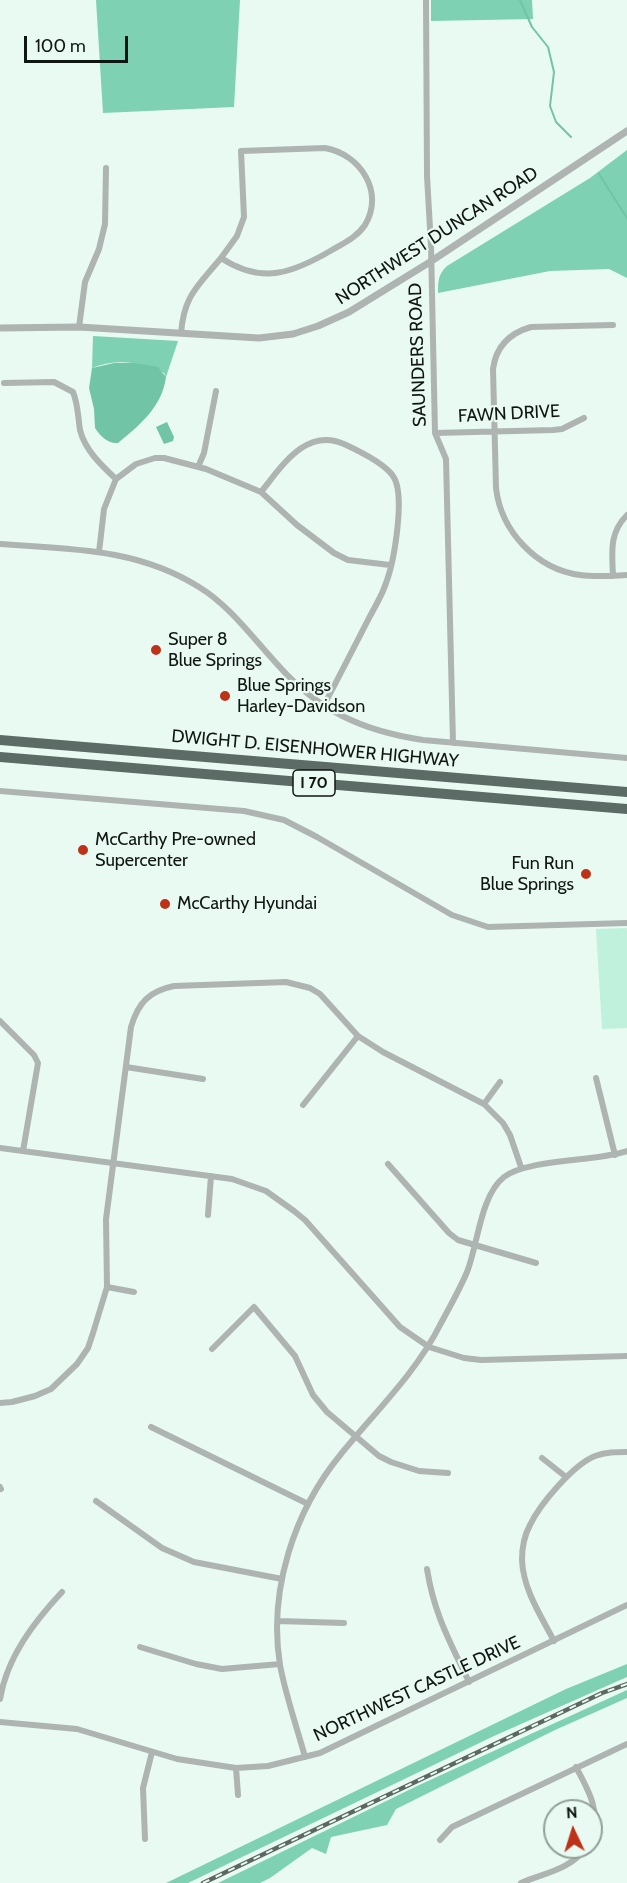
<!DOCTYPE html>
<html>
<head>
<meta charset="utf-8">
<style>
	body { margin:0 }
	#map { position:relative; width:627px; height:1883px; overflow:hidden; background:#e8faf2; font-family:Cabin,sans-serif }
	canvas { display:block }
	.north { position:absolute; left:543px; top:1799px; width:60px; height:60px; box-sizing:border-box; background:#e8faf2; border:2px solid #929f99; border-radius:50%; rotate:356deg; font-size:16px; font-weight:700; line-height:24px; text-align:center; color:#101614 }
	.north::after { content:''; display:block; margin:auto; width:21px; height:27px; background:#be3219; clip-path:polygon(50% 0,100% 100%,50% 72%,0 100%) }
	.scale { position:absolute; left:24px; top:36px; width:104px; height:27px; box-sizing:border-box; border:3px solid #101614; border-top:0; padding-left:8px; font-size:18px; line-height:21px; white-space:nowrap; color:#101614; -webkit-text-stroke:4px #e8faf2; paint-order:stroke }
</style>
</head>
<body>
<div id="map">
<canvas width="627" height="1883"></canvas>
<div class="north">N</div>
<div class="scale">100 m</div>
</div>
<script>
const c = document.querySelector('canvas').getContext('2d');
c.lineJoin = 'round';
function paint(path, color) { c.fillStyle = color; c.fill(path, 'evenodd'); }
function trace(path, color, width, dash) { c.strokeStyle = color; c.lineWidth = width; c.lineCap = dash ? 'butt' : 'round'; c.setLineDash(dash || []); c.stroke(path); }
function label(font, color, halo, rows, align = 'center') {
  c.font = font + ' Cabin,sans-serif'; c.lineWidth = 4.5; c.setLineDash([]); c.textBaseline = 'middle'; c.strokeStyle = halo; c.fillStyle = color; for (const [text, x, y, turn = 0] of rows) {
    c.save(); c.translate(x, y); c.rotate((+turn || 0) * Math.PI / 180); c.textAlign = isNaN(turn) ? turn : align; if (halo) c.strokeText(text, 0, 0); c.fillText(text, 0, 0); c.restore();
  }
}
paint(new Path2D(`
	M627 928V1028L602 1029 596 929Z`), '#c0f1dd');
paint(new Path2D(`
	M96 0H240L234 107 103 113Z
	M431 0H532L533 19 431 21Z
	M627 150V278L609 269 550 271 438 293C438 282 438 274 447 266L590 178Z
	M93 336 178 341 166 377 164 373C144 362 115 358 92 368Z
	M627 1664V1677L494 1736 188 1883H166L566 1689Z
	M627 1690V1698L555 1730 396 1809 387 1825 331 1837 326 1854 312 1848 270 1878 260 1883H218L417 1786Z`), '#7ed2b3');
paint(new Path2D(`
	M114 363H135L158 367 166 377C162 407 140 425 118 443 108 444 100 436 95 428L94 409 89 388 92 368Z
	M167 422 174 437 173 441 164 444 156 427Z`), '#71c4a6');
trace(new Path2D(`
	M520 0 532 27 548 47 554 72 550 106 556 122 571 137
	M599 174 627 218`), '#71c4a6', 2);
trace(new Path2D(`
	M426 0 427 176 431 246 435 433 446 459 453 743
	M325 148C360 154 385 192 365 225 357 237 344 243 332 250 293 273 262 285 221 258L237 236 244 217 241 151Z
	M613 325 531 327C510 333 496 346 493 369L496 488C501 531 536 569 580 575 596 577 612 576 627 575
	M79 327 85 282 99 249 105 224 106 168
	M181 333C184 295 198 286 221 258
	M4 383 54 382 73 392C78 404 78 417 80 430 85 450 101 465 116 479
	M435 433 553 430 562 429 584 418
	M198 467 204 453 216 391
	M261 492C282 466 306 427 344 444 357 450 385 464 393 476 406 494 394 562 386 583 382 596 374 608 368 620 353 649 339 677 324 705
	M0 544C70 549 137 548 199 587 230 606 252 637 277 664 318 711 363 731 423 740L627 758
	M99 552 104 509 116 479 136 464 155 458H164L206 469 261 492 297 525 334 553 348 560 390 565
	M613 576C612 552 609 533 627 515
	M0 791 244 811 284 820 317 837 452 915 488 927 627 923
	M0 1021 34 1055 38 1063 23 1151
	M126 1067 203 1079
	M596 1078 615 1155
	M484 1104 500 1082
	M303 1105 358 1036
	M0 1148 232 1179 266 1191 294 1211 305 1220 400 1327 429 1347 464 1358 481 1360 627 1356
	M388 1164 449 1233 458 1240 536 1263
	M208 1215 211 1176
	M107 1287 134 1292
	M212 1349 254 1307 295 1356 313 1395 327 1412 379 1456 391 1462 419 1471 448 1473
	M0 1403 12 1402 35 1396 51 1389 77 1364 88 1348 93 1333 107 1287 106 1219 131 1027C138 1003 149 991 174 986L286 982 310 988 320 994 358 1036 383 1052 484 1104 503 1123 510 1135 521 1167
	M151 1427 308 1504
	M542 1458 566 1477
	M0 1487 1 1489
	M96 1501 162 1548 194 1562 282 1579
	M427 1569C434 1614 450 1642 469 1682
	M278 1621 344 1623
	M554 1641C541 1616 523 1589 522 1560 522 1548 524 1536 530 1525 540 1504 573 1465 595 1456 606 1452 616 1452 627 1452
	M140 1647 196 1664 222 1669 280 1664
	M0 1699C7 1657 34 1622 62 1592
	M0 1722 77 1729 177 1759 236 1768 268 1766 320 1753 627 1605
	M305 1757C297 1727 286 1697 280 1665 268 1591 294 1511 341 1454 375 1412 416 1373 440 1325 449 1308 459 1291 467 1272 478 1245 480 1196 504 1177 527 1159 594 1162 627 1151
	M576 1767C588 1790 601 1810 591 1836
	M236 1768 238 1795
	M145 1839 143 1788 152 1752
	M440 1840 452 1827 627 1744
	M521 1883C544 1873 571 1870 586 1847`), '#adb4b1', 6);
trace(new Path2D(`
	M0 328 79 327 259 338 293 334 318 326 349 312 430 262 627 131`), '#adb4b1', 7);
trace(new Path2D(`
	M0 740 627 792
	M0 757 627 809`), '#5c6b65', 10);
const rail = new Path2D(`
	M203 1883 602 1693 627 1684`);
trace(rail, '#5d6763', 4.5);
trace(rail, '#e8faf2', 2, [7]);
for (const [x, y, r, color] of [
	[156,650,6,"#be3219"],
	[225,696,6,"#be3219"],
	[83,850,6,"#be3219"],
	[586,874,6,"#be3219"],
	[165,904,6,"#be3219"]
]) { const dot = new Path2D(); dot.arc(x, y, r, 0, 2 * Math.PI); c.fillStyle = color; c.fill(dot); trace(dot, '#e8faf2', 2); }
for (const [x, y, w] of [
	[314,783,42]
]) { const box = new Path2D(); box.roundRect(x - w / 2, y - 13, w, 26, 4.5); c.fillStyle = '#e8faf2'; c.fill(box); trace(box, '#101614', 1.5); }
label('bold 16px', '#101614', null, [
	["I 70",314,783]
]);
label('18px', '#101614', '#e8faf2', [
	["NORTHWEST DUNCAN ROAD",437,236,-33],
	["SAUNDERS ROAD",418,355,-92],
	["FAWN DRIVE",509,414,-3],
	["DWIGHT D. EISENHOWER HIGHWAY",315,749,5],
	["NORTHWEST CASTLE DRIVE",417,1689,-25]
]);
label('18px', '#101614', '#e8faf2', [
	["Super 8",168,640],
	["Blue Springs",168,661],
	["Blue Springs",237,686],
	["Harley-Davidson",237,707],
	["McCarthy Pre-owned",95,840],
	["Supercenter",95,861],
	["Fun Run",574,864,"right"],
	["Blue Springs",574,885,"right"],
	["McCarthy Hyundai",177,904]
], 'left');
</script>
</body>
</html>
